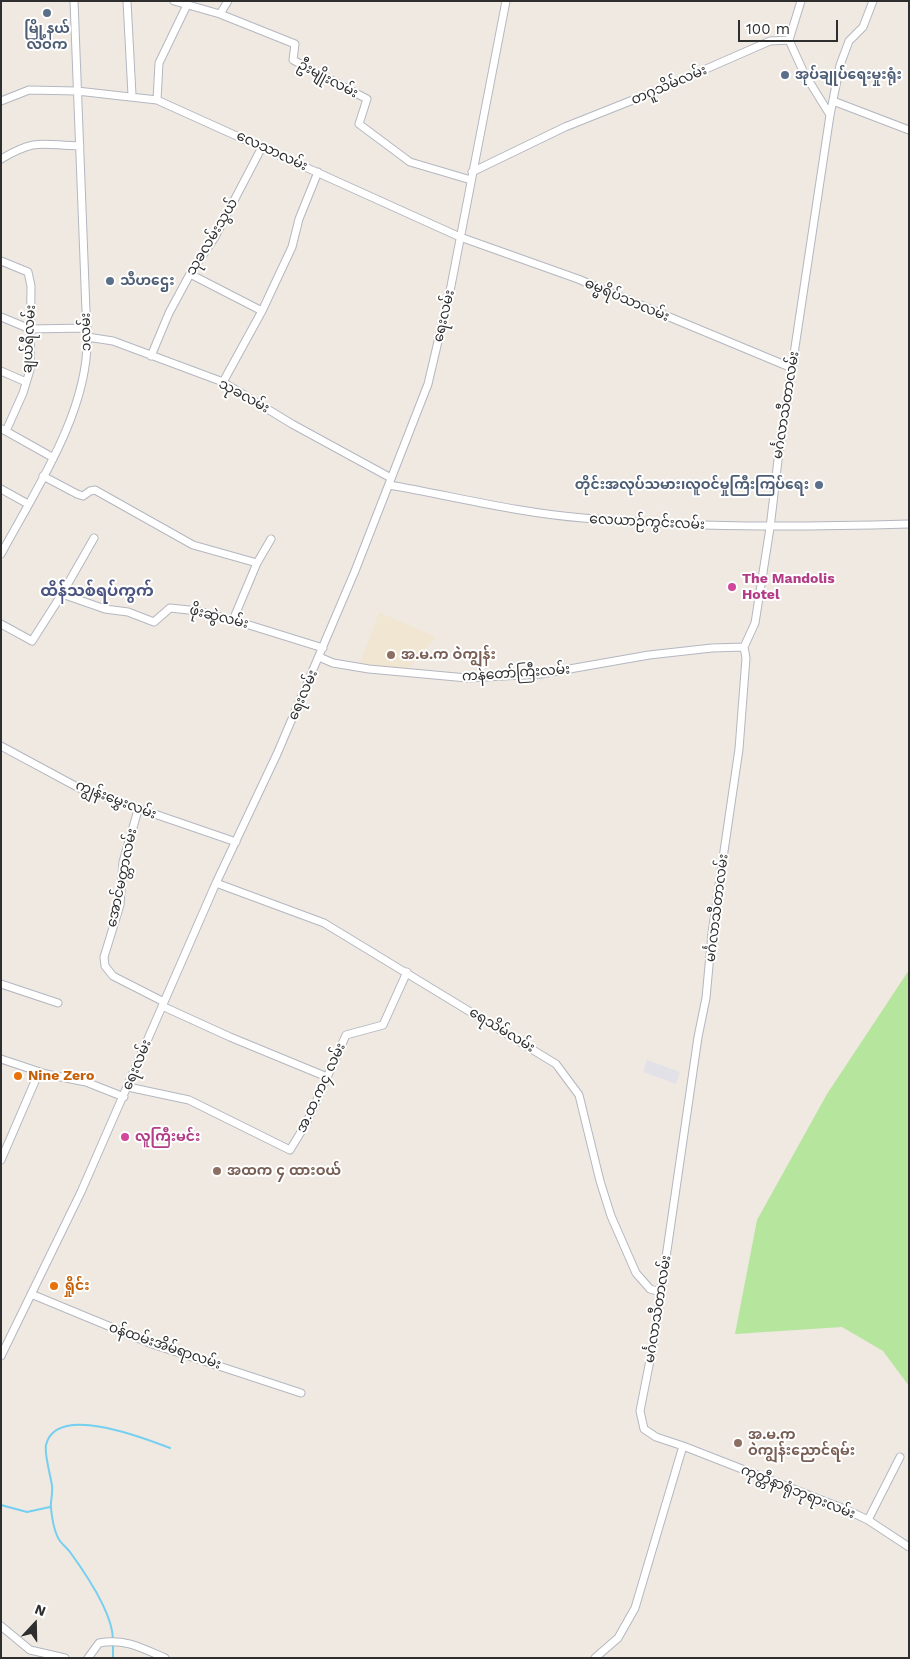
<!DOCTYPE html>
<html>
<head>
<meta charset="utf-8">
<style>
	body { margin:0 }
	#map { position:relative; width:910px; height:1659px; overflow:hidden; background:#efe9e1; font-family:"Work Sans",sans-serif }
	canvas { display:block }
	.frame { position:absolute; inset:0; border:2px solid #2e2e2e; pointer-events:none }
	.north { position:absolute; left:10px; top:1599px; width:50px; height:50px; -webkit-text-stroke:4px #fff; paint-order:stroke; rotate:21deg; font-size:14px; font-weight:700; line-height:20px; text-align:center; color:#2e2e2e }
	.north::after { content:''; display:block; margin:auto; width:18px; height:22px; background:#2e2e2e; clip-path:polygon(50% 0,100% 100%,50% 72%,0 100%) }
	.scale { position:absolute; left:738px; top:20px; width:100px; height:22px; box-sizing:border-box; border:2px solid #2e2e2e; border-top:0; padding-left:6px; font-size:15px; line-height:18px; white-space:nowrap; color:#2e2e2e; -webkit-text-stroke:4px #fff; paint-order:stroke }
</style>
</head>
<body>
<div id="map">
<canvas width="910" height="1659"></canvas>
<div class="frame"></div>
<div class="north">N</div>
<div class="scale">100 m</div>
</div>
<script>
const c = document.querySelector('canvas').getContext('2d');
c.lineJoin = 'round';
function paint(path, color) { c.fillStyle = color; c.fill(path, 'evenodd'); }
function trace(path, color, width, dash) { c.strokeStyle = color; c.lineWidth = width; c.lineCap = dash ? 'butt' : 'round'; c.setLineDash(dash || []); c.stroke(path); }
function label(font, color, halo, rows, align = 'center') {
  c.font = font + ' "Work Sans","Noto Sans Myanmar",sans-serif'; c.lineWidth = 4; c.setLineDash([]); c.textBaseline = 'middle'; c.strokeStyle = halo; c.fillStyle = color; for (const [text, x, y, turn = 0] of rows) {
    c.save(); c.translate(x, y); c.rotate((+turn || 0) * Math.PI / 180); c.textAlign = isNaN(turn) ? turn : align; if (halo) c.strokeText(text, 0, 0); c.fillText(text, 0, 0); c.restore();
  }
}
paint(new Path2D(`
	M647 1060 680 1072 676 1084 643 1072Z`), '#e3e1e8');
paint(new Path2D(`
	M379 612 436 637 407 670 359 666Z`), '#f0e6d1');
paint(new Path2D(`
	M909 970V1386L883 1351 842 1327 735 1334 757 1220 827 1094Z`), '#b6e59e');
trace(new Path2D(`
	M1 1505 27 1512 50 1507
	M113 1640C113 1614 86 1574 70 1552 67 1548 63 1545 60 1541 55 1534 52 1518 51 1508 50 1502 53 1495 52 1486 51 1477 44 1454 46 1445 56 1403 144 1438 170 1448
	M113 1645V1658`), '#75cff0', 2);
const minor = new Path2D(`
	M127 1 132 95
	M174 1 220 14 228 1
	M220 14 295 44 293 60 367 99 359 124 410 162 471 180
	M789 40 801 1
	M157 100 159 63 187 5
	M1 101 29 90 77 91 157 100 460 237 578 279 792 368
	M833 101 909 130
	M1 159C37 138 41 145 80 146
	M472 172 565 127 658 90 770 41 789 40 804 73 830 115
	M1 261 28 272 31 286 30 370 23 393 6 431
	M190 274 262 311
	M1 317 30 329 87 328
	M87 337 113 341 223 382 292 424 391 478
	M151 356 169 313 190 274 215 237 262 147
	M1 371 26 382
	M223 382 262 311 292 247 299 219 318 172
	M2 429 52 457
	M43 476 77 494 83 496 90 491 95 490 193 545 257 563
	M389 485C453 496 518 513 583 518 692 528 800 527 909 524
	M1 489 28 504
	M1 554C35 491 89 411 87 337L74 1
	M62 594 94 538
	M233 620 257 563 271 539
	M1 624 32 641 62 594 105 609 128 612 154 622 170 608 198 611 233 620 323 648
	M319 657 333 663 369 669 467 678 541 674 649 655 712 648 744 647
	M1 746 79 788 236 842
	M138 810 123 862 120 905 104 957 105 966 113 976 164 1002
	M216 883 324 923 556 1064 579 1095 600 1181 611 1216 636 1273 650 1289 661 1292
	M1 984 58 1003
	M162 1006 230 1037 327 1077
	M1 1059 46 1074 86 1082 124 1097
	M128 1087 189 1100 290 1150 307 1122 346 1035 383 1025 407 972
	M1 1160 39 1072
	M31 1294 152 1344 301 1393
	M1 1356 81 1192 216 883 277 754 355 571 428 384 451 286 506 1
	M683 1446 847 1510 868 1520 909 1547
	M868 1520 900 1457
	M1 1626 30 1650 65 1658
	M88 1658 99 1643C125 1638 142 1648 165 1658
	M595 1658 618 1638 635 1608 683 1446 656 1437 644 1429 640 1411 654 1340 698 1037 706 998 712 933 739 749 746 658 744 647 755 623 770 528 778 460 830 115 840 65 849 41 863 27 873 1`);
trace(minor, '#b4b7c1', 9);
trace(minor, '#fff', 7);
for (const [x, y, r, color] of [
	[47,13,5,"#5c6f8a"],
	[785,75,5,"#5c6f8a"],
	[110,281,5,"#5c6f8a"],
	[819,485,5,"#5c6f8a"],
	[732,587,5,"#d1479c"],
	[391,655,5,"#8d6e63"],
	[18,1076,5,"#e8710a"],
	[125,1137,5,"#d1479c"],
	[217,1171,5,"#8d6e63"],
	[54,1286,5,"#e8710a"],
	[738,1443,5,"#8d6e63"]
]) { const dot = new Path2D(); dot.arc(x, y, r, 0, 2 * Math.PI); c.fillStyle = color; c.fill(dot); trace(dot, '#fff', 2); }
label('bold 14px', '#4e5e75', '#fff', [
	["မြို့နယ်",47,29,"center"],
	["လဝက",47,45,"center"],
	["အုပ်ချုပ်ရေးမှုးရုံး",795,75],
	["သီဟဌေး",120,281],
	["တိုင်းအလုပ်သမား၊လူဝင်မှုကြီးကြပ်ရေး",809,485,"right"]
], 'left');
label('14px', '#2e2e2e', '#fff', [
	["ဦးမျိုးလမ်း",328,79,28],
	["တဂူသိမ်လမ်း",669,85,-23],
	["လေသာလမ်း",272,151,25],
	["သုခလမ်းသွယ်",212,237,-59],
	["ဓမ္မရိပ်သာလမ်း",627,300,23],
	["ရေးလမ်း",444,316,-77],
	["၁လမ်း",86,332,-91],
	["ချယ်ရီလမ်း",29,339,-87],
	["သုခလမ်း",244,396,29],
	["မင်္ဂလာသီတာလမ်း",786,405,-81],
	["လေယာဉ်ကွင်းလမ်း",647,522,3],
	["ဖိုးဆွဲလမ်း",219,617,14],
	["ကန်တော်ကြီးလမ်း",516,673,-4],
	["ရေးလမ်း",303,695,-66],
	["ကျွန်းမွှေးလမ်း",116,800,21],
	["အောင်မတ္တာလမ်း",122,878,-78],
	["မင်္ဂလာသီတာလမ်း",717,908,-83],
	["ရေသိမ်လမ်း",502,1030,31],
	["ရေးလမ်း",137,1065,-67],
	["အ.ထ.က၄ လမ်း",321,1088,-65],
	["မင်္ဂလာသီတာလမ်း",658,1309,-81],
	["၀န်ထမ်းအိမ်ရာလမ်း",165,1346,19],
	["ကုတ္တီနာရုံဘုရားလမ်း",798,1492,22]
]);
label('bold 14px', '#b23c85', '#fff', [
	["The Mandolis",742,579],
	["Hotel",742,595],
	["လူကြီးမင်း",135,1137]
], 'left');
label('bold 14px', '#785e54', '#fff', [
	["အ.မ.က ဝဲကျွန်း",401,655],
	["အထက ၄ ထားဝယ်",227,1171],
	["အ.မ.က",748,1435],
	["ဝဲကျွန်းညောင်ရမ်း",748,1451]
], 'left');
label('bold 14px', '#c56008', '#fff', [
	["Nine Zero",28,1076],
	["ရှိုင်း",64,1286]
], 'left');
label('bold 16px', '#4d5680', '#fff', [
	["ထိန်သစ်ရပ်ကွက်",97,591]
]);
</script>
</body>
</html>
